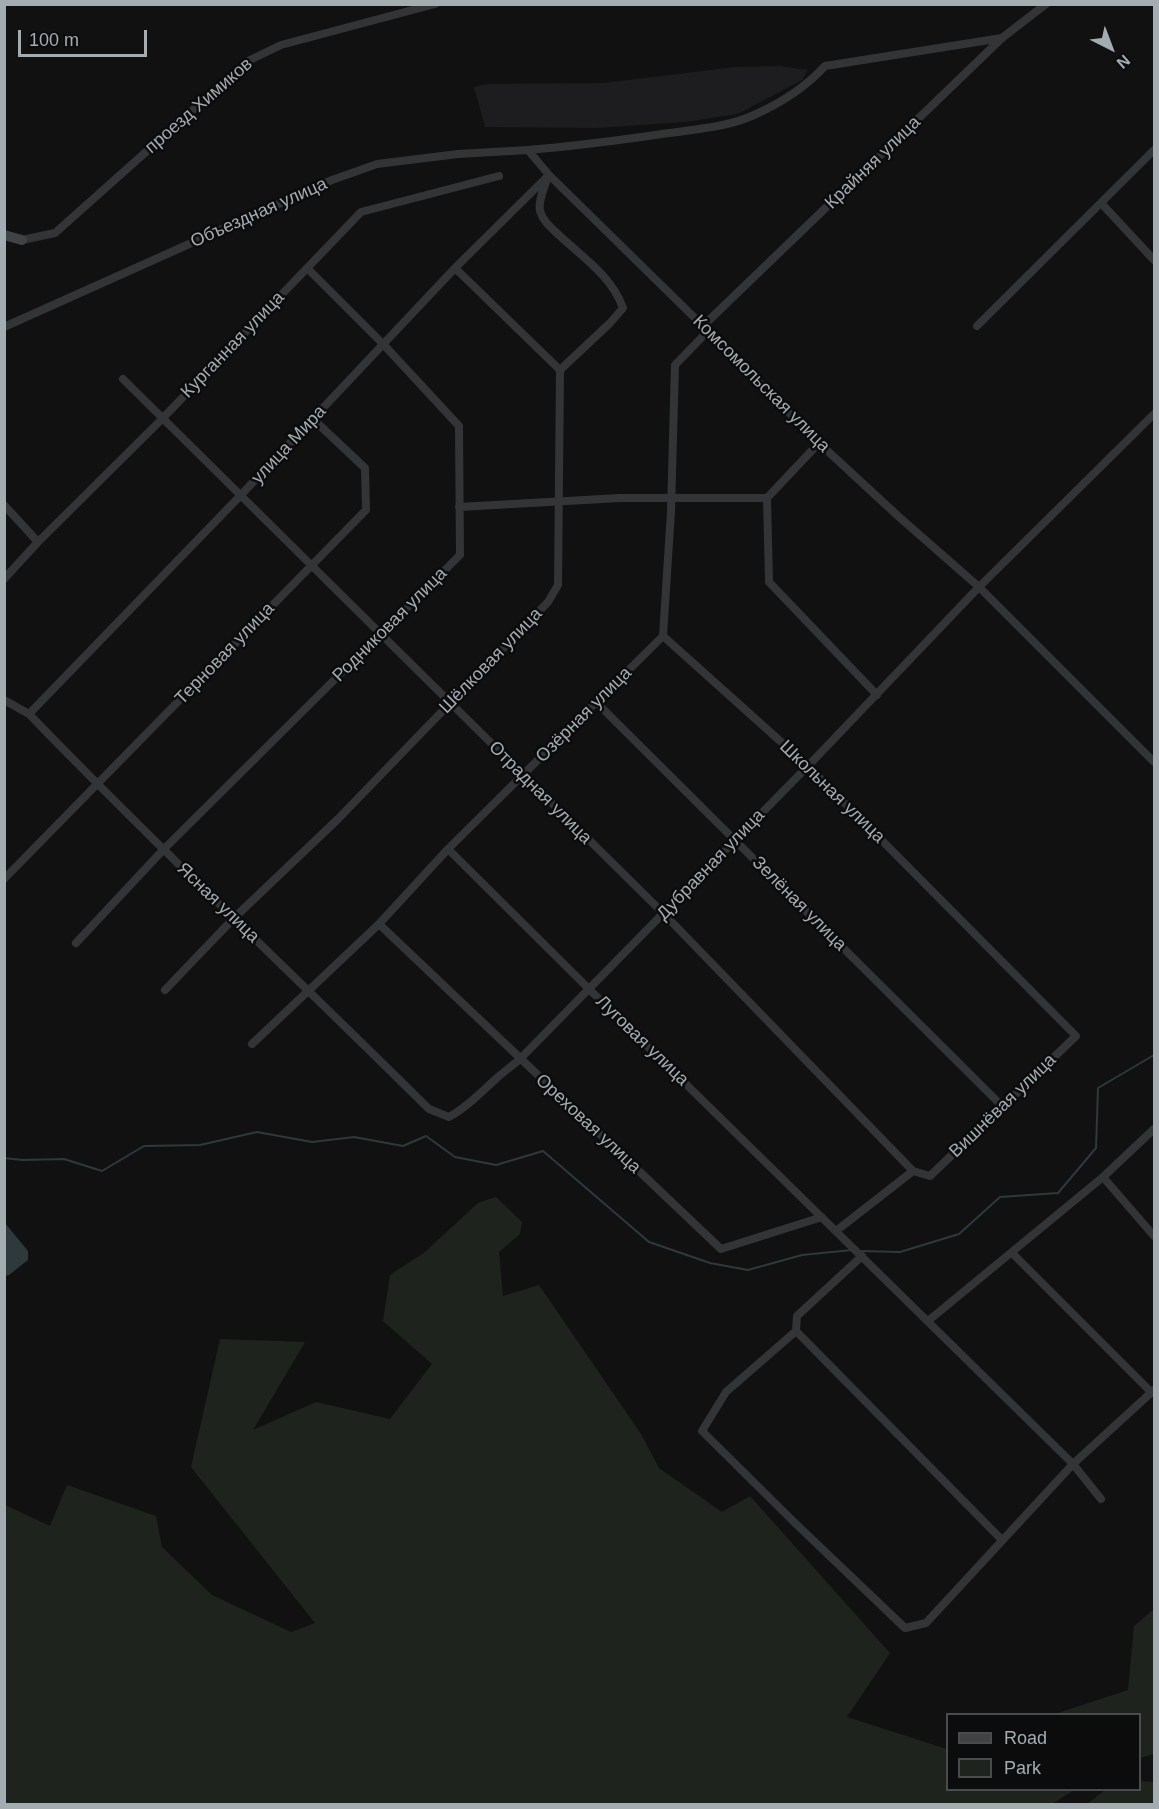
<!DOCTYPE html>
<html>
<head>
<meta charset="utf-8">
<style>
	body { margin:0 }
	#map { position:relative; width:1159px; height:1809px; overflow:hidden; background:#111112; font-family:Arial,sans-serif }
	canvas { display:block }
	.frame { position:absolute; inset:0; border:6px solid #a3acb1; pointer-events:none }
	.legend { position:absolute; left:946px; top:1713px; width:195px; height:78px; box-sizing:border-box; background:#0c0c0d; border:2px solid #484c4f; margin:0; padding:8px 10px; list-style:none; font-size:18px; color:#a3acb1 }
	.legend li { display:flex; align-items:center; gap:12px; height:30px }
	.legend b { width:30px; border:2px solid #484c4f }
	.north { position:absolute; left:1081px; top:18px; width:60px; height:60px; -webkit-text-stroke:4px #0c0c0d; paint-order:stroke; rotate:138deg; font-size:16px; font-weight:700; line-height:24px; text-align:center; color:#a3acb1 }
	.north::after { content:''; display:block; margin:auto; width:21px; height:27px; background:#a3acb1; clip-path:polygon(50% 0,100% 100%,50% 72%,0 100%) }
	.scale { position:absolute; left:18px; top:30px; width:129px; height:27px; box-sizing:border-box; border:3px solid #a3acb1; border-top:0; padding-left:8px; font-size:18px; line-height:21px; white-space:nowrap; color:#a3acb1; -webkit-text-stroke:4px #0c0c0d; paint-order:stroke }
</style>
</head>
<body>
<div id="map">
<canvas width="1159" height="1809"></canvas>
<div class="frame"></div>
<ul class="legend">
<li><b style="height:8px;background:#404346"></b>Road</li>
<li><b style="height:16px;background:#1e241d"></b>Park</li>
</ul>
<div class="north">N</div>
<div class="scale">100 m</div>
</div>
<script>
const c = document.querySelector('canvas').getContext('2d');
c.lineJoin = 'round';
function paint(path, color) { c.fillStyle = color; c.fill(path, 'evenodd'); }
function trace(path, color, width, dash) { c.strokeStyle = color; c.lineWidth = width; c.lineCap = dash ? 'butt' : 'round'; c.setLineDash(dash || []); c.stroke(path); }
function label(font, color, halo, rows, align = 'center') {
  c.font = font + ' Arial,sans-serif'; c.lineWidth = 5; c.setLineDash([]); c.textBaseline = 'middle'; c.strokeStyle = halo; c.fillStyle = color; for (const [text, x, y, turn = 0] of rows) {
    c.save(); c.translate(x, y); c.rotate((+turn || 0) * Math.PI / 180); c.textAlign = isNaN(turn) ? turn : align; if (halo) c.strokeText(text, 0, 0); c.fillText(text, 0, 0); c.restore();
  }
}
paint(new Path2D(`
	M779 66 808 70 802 80 738 114 685 122 596 128 485 127 474 87 488 84 604 83 734 67Z`), '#1d1d1f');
paint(new Path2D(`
	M496 1197 522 1222 520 1234 499 1252 503 1296 539 1285 641 1434 659 1468 722 1512 750 1496 890 1653 847 1717 947 1749 948 1790H1074L1052 1804H5V1505L50 1526 67 1485 156 1516 162 1547 212 1595 291 1632 315 1623 191 1467 220 1339 305 1342 253 1430 316 1402 390 1419 432 1364 383 1321 390 1275 425 1252 478 1203Z
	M1154 1609V1754L1140 1758V1714H1055L1128 1690 1134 1626Z
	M1140 1781 1154 1782V1804H1087L1105 1790H1140Z`), '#1e241d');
paint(new Path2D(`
	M5 1223 28 1251V1260L9 1275 5 1276Z`), '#2d393b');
trace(new Path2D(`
	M4 1158 22 1160 64 1159 102 1171 144 1146 200 1145 257 1132 312 1142 354 1137 403 1146 426 1136 455 1157 496 1165 543 1151 649 1242 710 1263 748 1270 802 1255 852 1250
	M860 1251 900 1252 959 1234 1000 1197 1058 1193 1096 1148 1098 1088 1154 1055`), '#2d393b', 2);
trace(new Path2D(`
	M1002 38 825 66C805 88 781 103 754 115 728 127 697 129 669 133 622 140 575 146 528 150L549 175 703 326 819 443 898 516 979 587 1154 762
	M547 179C544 189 538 201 540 211 543 222 553 229 561 237 584 258 612 277 623 308L610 323 560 370
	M1101 203 1154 260
	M22 240 55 233 248 61 281 45 435 4
	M703 326 1002 38 1046 4
	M977 326 1154 150
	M4 327 332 180 377 164 458 154 528 150
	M123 379 664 914 913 1171
	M819 443 767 498 769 582 877 695
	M4 505 38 542
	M459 507 620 498H767
	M4 579 38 542 162 419 361 212 499 176
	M663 636 808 766 1076 1036 930 1176 913 1171 836 1231
	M4 700 29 714C159 849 296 977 429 1109L449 1117C468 1107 482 1091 498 1077 505 1071 513 1065 520 1059L808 766 979 587 1154 414
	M596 702 1002 1106
	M29 714 240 496 455 268 549 175
	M448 849 589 989 1073 1464 1101 1499
	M4 879 366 510 365 468 313 419
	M379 924 721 1249 822 1217
	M76 943 163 850 460 555 459 426 384 345 307 268
	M165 990 233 919 338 819 548 602 558 585 560 370 455 268
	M252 1044 379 924 448 849 663 636 671 511 675 365 708 331
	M1103 1177 1154 1236
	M1012 1253 1152 1393
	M862 1256 797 1316 796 1331 726 1392 702 1431 794 1522 905 1628 926 1623 1073 1464 1154 1390
	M928 1321 1103 1177 1154 1129
	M796 1331 1002 1540`), '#323436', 8);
trace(new Path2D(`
	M4 235 22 240`), '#404346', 10);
label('18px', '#a3acb1', '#0c0c0d', [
	["проезд Химиков",199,106,-41],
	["Крайняя улица",873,163,-44],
	["Объездная улица",259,213,-24],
	["Курганная улица",233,345,-46],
	["Комсомольская улица",761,384,45],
	["улица Мира",289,445,-47],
	["Родниковая улица",390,625,-45],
	["Терновая улица",225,654,-46],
	["Шёлковая улица",491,661,-46],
	["Озёрная улица",584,715,-45],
	["Школьная улица",832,792,44],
	["Отрадная улица",540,793,45],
	["Дубравная улица",711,865,-46],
	["Ясная улица",218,903,44],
	["Зелёная улица",799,904,45],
	["Луговая улица",642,1041,44],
	["Вишнёвая улица",1003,1106,-44],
	["Ореховая улица",588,1124,43]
]);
</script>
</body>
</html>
